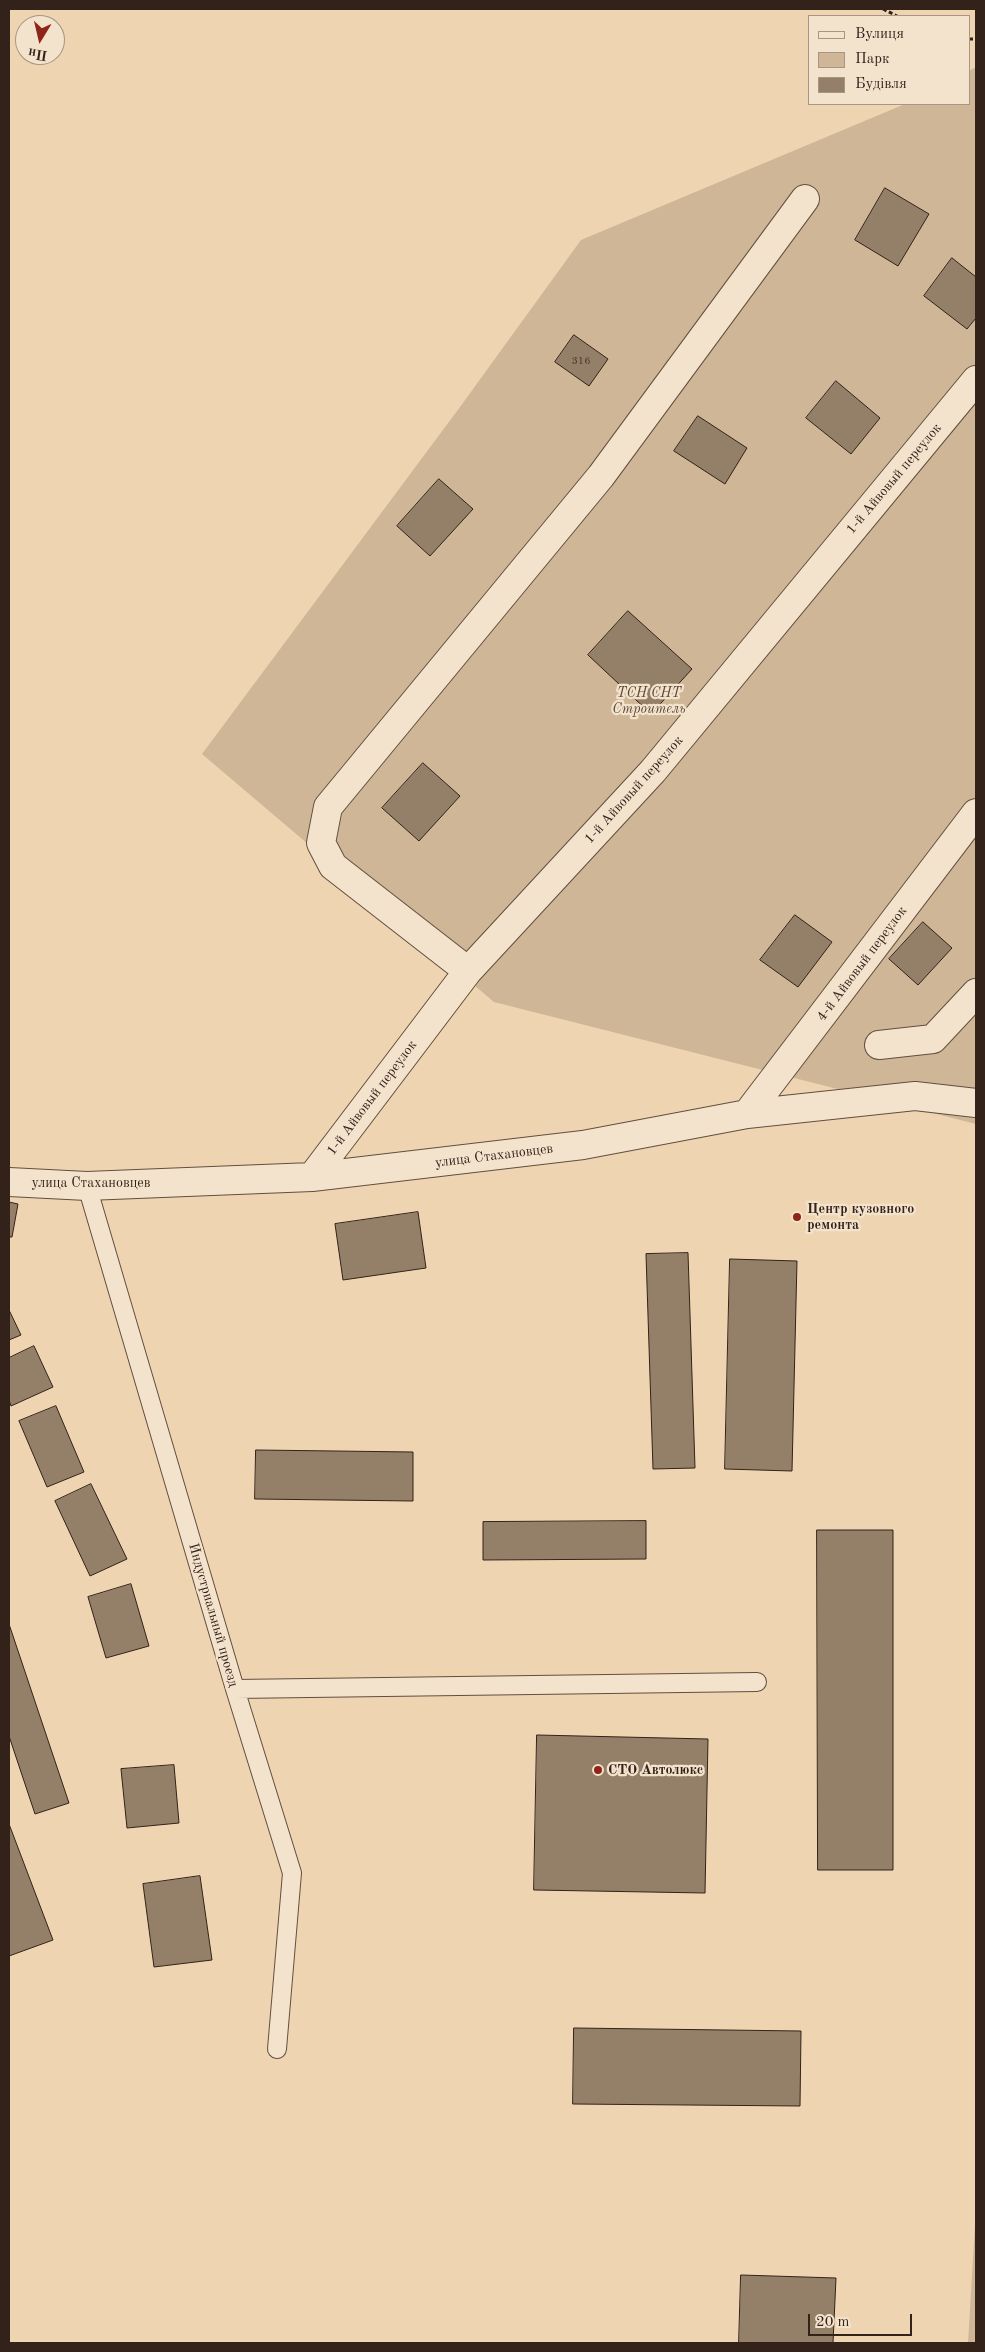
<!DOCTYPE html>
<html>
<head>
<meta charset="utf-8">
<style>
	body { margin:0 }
	#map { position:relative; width:985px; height:2352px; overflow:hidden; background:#eed4b0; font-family:"Old Standard TT",serif }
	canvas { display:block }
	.frame { position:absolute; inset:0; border:10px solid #33221a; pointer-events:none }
	.legend { position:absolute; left:808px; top:15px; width:162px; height:90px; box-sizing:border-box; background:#f4e3cc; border:1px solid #a79685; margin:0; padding:6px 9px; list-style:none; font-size:15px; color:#33221a }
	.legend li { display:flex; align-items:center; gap:10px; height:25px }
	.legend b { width:25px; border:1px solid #a79685 }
	.north { position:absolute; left:15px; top:15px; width:50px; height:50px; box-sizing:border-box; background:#f4e3cc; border:1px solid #a79685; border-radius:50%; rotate:189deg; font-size:14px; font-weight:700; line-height:20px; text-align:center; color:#33221a }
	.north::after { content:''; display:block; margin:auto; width:18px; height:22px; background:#8f2418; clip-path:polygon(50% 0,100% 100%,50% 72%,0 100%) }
	.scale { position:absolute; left:808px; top:2314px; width:104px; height:22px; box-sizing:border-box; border:2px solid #33221a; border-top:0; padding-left:6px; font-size:15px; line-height:18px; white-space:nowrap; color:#33221a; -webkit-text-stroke:4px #f4e3cc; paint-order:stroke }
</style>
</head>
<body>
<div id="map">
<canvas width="985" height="2352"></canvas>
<div class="frame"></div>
<ul class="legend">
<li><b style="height:6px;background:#f4e3cc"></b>Вулиця</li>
<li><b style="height:14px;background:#ceb696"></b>Парк</li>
<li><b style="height:14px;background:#947f68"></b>Будівля</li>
</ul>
<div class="north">Пн</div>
<div class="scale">20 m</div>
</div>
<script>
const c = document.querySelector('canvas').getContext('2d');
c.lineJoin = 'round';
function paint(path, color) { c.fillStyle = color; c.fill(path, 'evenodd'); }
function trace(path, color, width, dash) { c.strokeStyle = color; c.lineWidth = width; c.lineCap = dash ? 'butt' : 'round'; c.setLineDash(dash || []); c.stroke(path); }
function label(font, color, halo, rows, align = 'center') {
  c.font = font + ' "Old Standard TT",serif'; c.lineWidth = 4.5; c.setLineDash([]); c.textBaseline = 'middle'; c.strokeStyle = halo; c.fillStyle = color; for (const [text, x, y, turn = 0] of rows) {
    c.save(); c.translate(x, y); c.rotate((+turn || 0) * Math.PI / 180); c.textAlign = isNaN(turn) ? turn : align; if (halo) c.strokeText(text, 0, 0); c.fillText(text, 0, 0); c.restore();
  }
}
paint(new Path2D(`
	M976 67V1124L494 1002 202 754 460 407 581 240 905 104H969V71Z
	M976 2208V2343H968Z`), '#ceb696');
const building = new Path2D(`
	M885 188 929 214 898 266 855 240Z
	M952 258 976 277V318L967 329 924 296Z
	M574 335 608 359 589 386 555 362Z
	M836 381 880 418 851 454 806 418Z
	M698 416 747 448 725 484 674 451Z
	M439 479 473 509 430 556 397 526Z
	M628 611 692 669 651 714 588 655Z
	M423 763 460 796 419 841 382 808Z
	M795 915 832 942 798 987 760 960Z
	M923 922 952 948 918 985 889 959Z
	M9 1202 18 1204 12 1237H9Z
	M418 1212 426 1268 343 1280 335 1224Z
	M688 1253 695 1468 653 1469 646 1254Z
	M730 1259 797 1261 792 1471 725 1469Z
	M9 1310 21 1335 9 1340Z
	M34 1346 53 1387 11 1406 9 1400V1358Z
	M56 1406 84 1472 47 1487 19 1421Z
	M256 1450 413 1452V1501L255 1499Z
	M91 1484 127 1559 90 1576 55 1501Z
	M646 1521V1559L483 1560V1522Z
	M817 1530H893V1870H818Z
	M131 1584 149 1646 106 1658 88 1597Z
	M9 1624 69 1803 35 1814 9 1736Z
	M537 1735 708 1739 705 1893 534 1890Z
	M174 1765 179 1823 127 1828 121 1769Z
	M9 1824 53 1940 9 1956Z
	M200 1876 212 1960 154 1967 143 1884Z
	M574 2028 801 2031 800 2106 573 2104Z
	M741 2275 836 2278 833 2343H739Z`);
paint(building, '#947f68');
trace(building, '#33221a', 1);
const service = new Path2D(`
	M87 1186 235 1689 292 1873 277 2049
	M235 1689 757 1682`);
const minor = new Path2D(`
	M468 971 333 866 321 843 328 807 601 476 805 199
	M879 1045 933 1039 976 993
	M747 1114 976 813
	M312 1177 468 971 653 771 976 380
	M9 1182 87 1186 312 1177 583 1145 747 1114 915 1096 976 1103`);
trace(service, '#624e40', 20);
trace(minor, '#624e40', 30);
trace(new Path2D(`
	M883 9 897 16
	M969 39H976`), '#33221a', 3, [4, 2.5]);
trace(service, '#f4e3cc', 18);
trace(minor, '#f4e3cc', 28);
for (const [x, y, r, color] of [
	[797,1217,5,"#8f2418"],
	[598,1770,5,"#8f2418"]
]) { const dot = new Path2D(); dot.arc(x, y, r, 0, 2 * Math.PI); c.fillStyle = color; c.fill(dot); trace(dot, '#f4e3cc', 2); }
label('11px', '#4b392e', null, [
	["316",581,361]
]);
label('14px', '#33221a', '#f4e3cc', [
	["1-й Айвовый переулок",894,479,-50],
	["1-й Айвовый переулок",634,790,-48],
	["4-й Айвовый переулок",862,964,-53],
	["1-й Айвовый переулок",372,1098,-53],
	["улица Стахановцев",494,1156,-7],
	["улица Стахановцев",91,1183],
	["Индустриальный проезд",213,1615,74]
]);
label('italic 14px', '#5a4739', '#f4e3cc', [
	["ТСН СНТ",649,693],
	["Строитель",649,709]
]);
label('bold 14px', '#33221a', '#f4e3cc', [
	["Центр кузовного",807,1209],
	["ремонта",807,1225],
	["СТО Автолюкс",608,1770]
], 'left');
</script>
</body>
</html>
